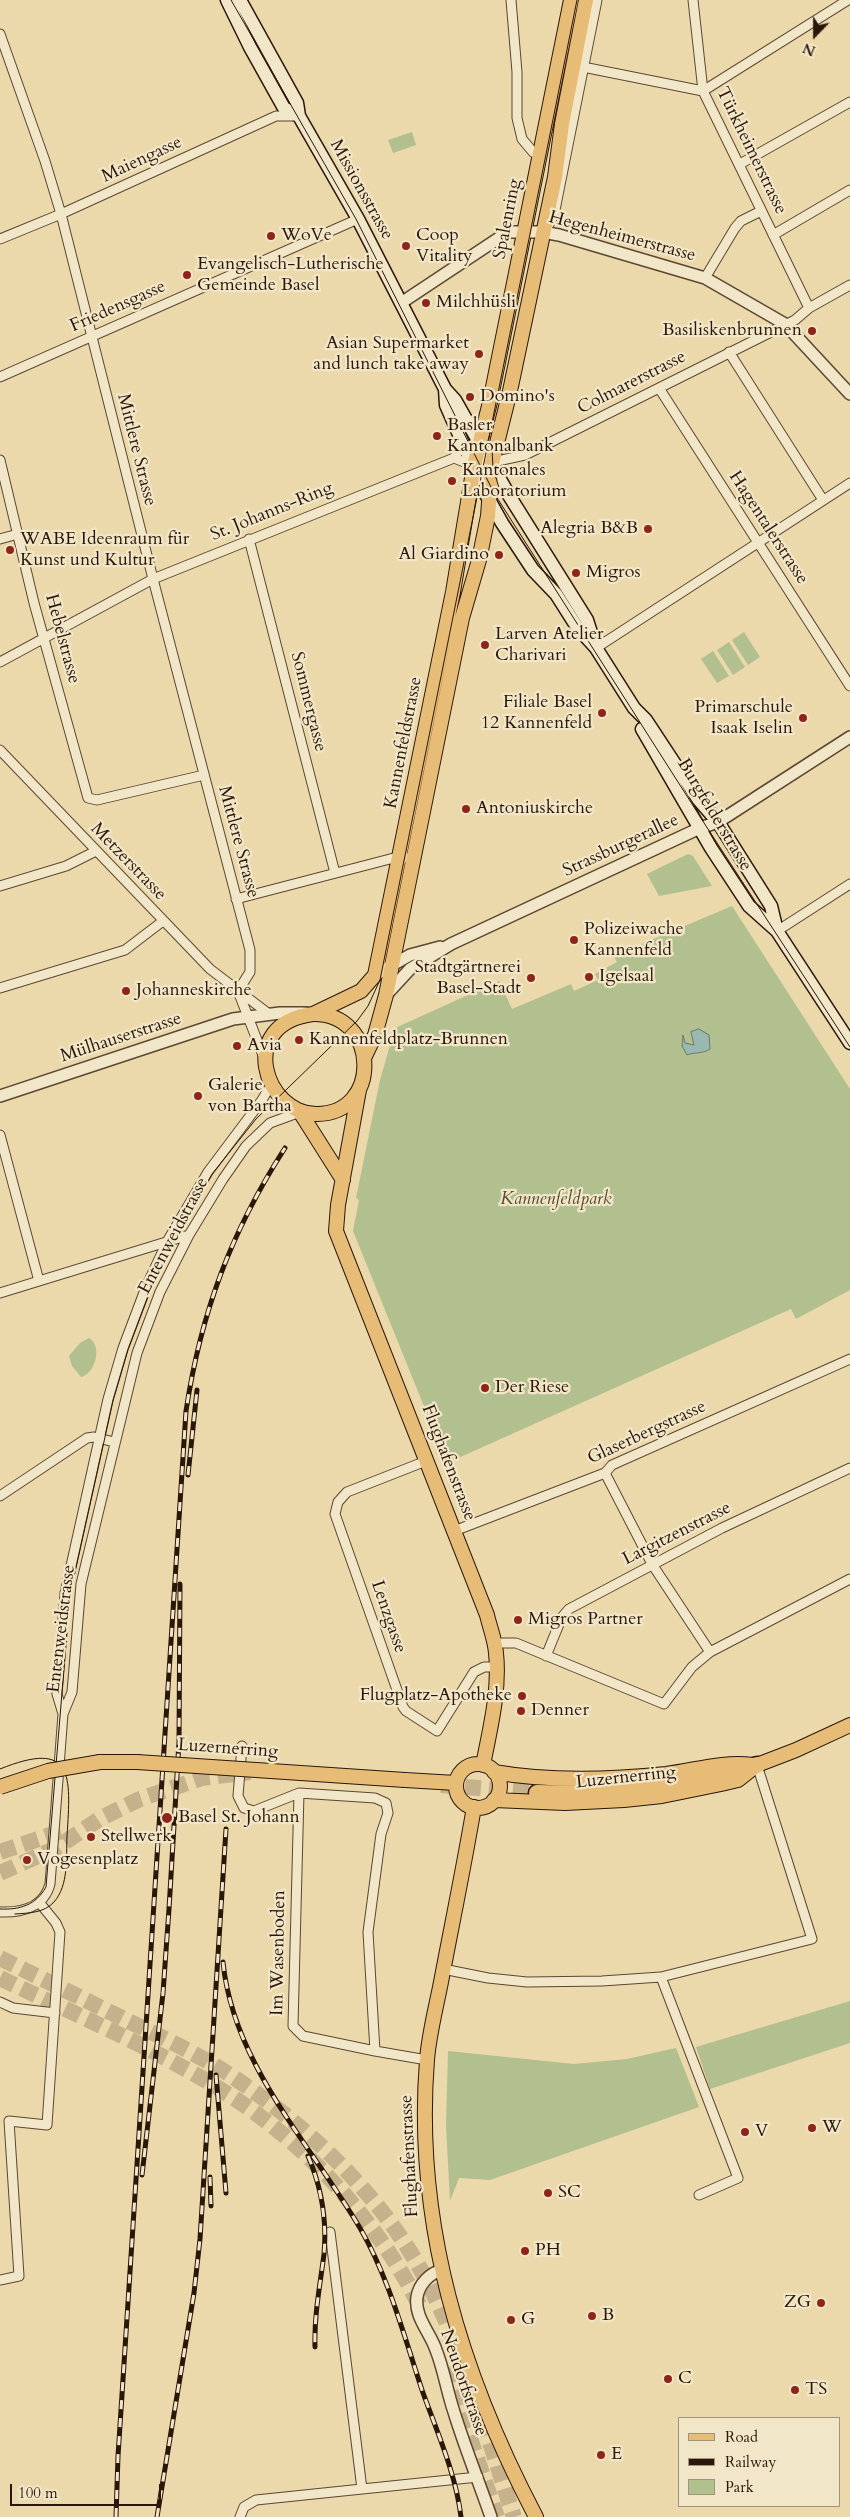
<!DOCTYPE html>
<html>
<head>
<meta charset="utf-8">
<style>
	body { margin:0 }
	#map { position:relative; width:850px; height:2517px; overflow:hidden; background:#ebd8ab; font-family:Cardo,serif }
	canvas { display:block }
	.legend { position:absolute; left:678px; top:2417px; width:162px; height:90px; box-sizing:border-box; background:#f2e6c8; border:1px solid #a2937c; margin:0; padding:6px 9px; list-style:none; font-size:15px; color:#2b1709 }
	.legend li { display:flex; align-items:center; gap:10px; height:25px }
	.legend b { width:25px; border:1px solid #a2937c }
	.north { position:absolute; left:790px; top:10px; width:50px; height:50px; -webkit-text-stroke:4px #f2e6c8; paint-order:stroke; rotate:202deg; font-size:14px; font-weight:700; line-height:20px; text-align:center; color:#2b1709 }
	.north::after { content:''; display:block; margin:auto; width:18px; height:22px; background:#2b1709; clip-path:polygon(50% 0,100% 100%,50% 72%,0 100%) }
	.scale { position:absolute; left:10px; top:2484px; width:151px; height:22px; box-sizing:border-box; border:2px solid #2b1709; border-top:0; padding-left:6px; font-size:15px; line-height:18px; white-space:nowrap; color:#2b1709; -webkit-text-stroke:4px #f2e6c8; paint-order:stroke }
</style>
</head>
<body>
<div id="map">
<canvas width="850" height="2517"></canvas>
<ul class="legend">
<li><b style="height:6px;background:#e6bc76"></b>Road</li>
<li><b style="height:6px;background:#2b1709"></b>Railway</li>
<li><b style="height:14px;background:#b1c08e"></b>Park</li>
</ul>
<div class="north">N</div>
<div class="scale">100 m</div>
</div>
<script>
const c = document.querySelector('canvas').getContext('2d');
c.lineJoin = 'round';
function paint(path, color) { c.fillStyle = color; c.fill(path, 'evenodd'); }
function trace(path, color, width, dash) { c.strokeStyle = color; c.lineWidth = width; c.lineCap = dash ? 'butt' : 'round'; c.setLineDash(dash || []); c.stroke(path); }
function label(font, color, halo, rows, align = 'center') {
  c.font = font + ' Cardo,serif'; c.lineWidth = 4.5; c.setLineDash([]); c.textBaseline = 'middle'; c.strokeStyle = halo; c.fillStyle = color; for (const [text, x, y, turn = 0] of rows) {
    c.save(); c.translate(x, y); c.rotate((+turn || 0) * Math.PI / 180); c.textAlign = isNaN(turn) ? turn : align; if (halo) c.strokeText(text, 0, 0); c.fillText(text, 0, 0); c.restore();
  }
}
paint(new Path2D(`
	M412 132 416 145 393 153 388 140Z
	M744 632 760 657 748 665 732 640Z
	M729 642 745 667 733 675 717 650Z
	M713 651 729 676 717 683 701 659Z
	M688 854 693 856 712 886 659 896 647 874Z
	M732 906 850 1089V1290L796 1319 791 1309 447 1463 353 1231 359 1200 356 1198 380 1080 395 1028 499 981 512 1009 571 984 574 991 598 980 595 974 617 962 612 953 630 945 634 953 644 948 642 944Z
	M89 1338C103 1346 95 1374 81 1377L72 1366 69 1356 80 1343Z
	M850 2001V2043L710 2089 696 2047Z
	M676 2048 699 2107 490 2180 459 2178 450 2201 446 2126 448 2051 574 2064 627 2059Z`), '#b1c08e');
const water = new Path2D(`
	M699 1029 709 1035 710 1049C703 1054 694 1052 687 1055L682 1046 683 1035 685 1043 694 1045 691 1032Z`);
paint(water, '#99b8b0');
trace(water, '#6d786d', 1);
trace(new Path2D(`
	M441 1785 537 1793
	M0 1852 68 1829
	M0 1873 56 1848 101 1818 140 1799 202 1778 250 1772
	M0 1958C42 1979 84 1999 126 2020 164 2038 204 2057 239 2081 311 2130 378 2193 421 2270 463 2346 487 2435 514 2517
	M0 1978C76 2015 155 2048 226 2093 307 2144 381 2224 422 2311
	M446 2368 497 2517`), '#c5b18b', 16, [16, 8]);
const minor = new Path2D(`
	M511 0 517 72V118L522 139 533 152 540 156
	M693 0 703 91 809 308
	M0 34 45 161 61 214 153 579 250 950V972L238 991
	M583 67 703 91 848 0
	M740 164 850 102
	M548 226 554 215 597 0
	M773 235 850 190
	M0 239 61 214 276 116H296
	M705 278 735 228 741 221 761 211
	M729 352 823 500
	M0 377 358 219
	M659 388 850 686
	M454 458 474 466 525 455 795 320 809 308 850 285
	M0 460 34 603 88 798 97 800 204 775
	M0 539 18 534
	M249 539 335 873
	M596 648 850 483
	M0 662 153 579 454 458 460 449 461 441
	M0 750 210 969 269 1014
	M0 886 66 866 96 851
	M236 899 390 859 401 857 413 859
	M777 931 850 884
	M0 988 125 950 163 921
	M238 991 264 1058
	M0 1135 39 1281
	M0 1293 189 1235
	M426 1461 347 1492 338 1502 335 1514 403 1707 406 1711 437 1731 474 1672 484 1667H497
	M605 1473 652 1564 710 1652
	M0 1496 87 1438 94 1437 114 1442
	M454 1531 605 1473 612 1465 850 1359
	M495 1643H516L664 1704 692 1667 710 1652 850 1579
	M546 1656 562 1617 569 1609 722 1528 850 1468
	M63 1714 72 1692 81 1584 137 1353 160 1292 189 1235 223 1179 246 1146 270 1123 300 1112
	M242 1746 238 1796 244 1808 254 1811 299 1793 375 1798 386 1803 388 1813 381 1834 368 1932 375 2051 427 2060
	M299 1793 293 2026 303 2036 375 2051
	M0 1912C22 1913 44 1907 50 1884L63 1714 57 1694 65 1593 108 1399 123 1348 146 1287 168 1240 208 1172 262 1100 272 1083
	M443 1969 488 1978 527 1982 602 1981 661 1977 812 1939 757 1765
	M661 1977 738 2178 699 2195
	M0 2002 13 2008 55 2013
	M330 2232 362 2489
	M0 2280 19 2276 9 2121 47 2125 60 1932 56 1923 39 1902
	M240 2517 244 2507 256 2500 478 2477`);
const tertiary = new Path2D(`
	M401 303 508 232H542L559 235 705 278 785 324 850 394
	M375 975 410 955 440 947
	M386 995 410 969 451 944 700 828 718 822 850 737
	M0 1096 233 1019 280 1013H306
	M442 2270C430 2273 419 2284 417 2297 414 2317 430 2332 436 2350 444 2370 447 2392 454 2412 465 2448 479 2482 491 2517`);
const secondary = new Path2D(`
	M227 0 250 47 284 108 299 116
	M240 0 297 103 299 116 358 219 445 389 455 400 510 497 587 620 596 648
	M445 389 446 405 483 489 502 523 533 570 556 594 577 627 596 648 634 708 646 720 698 799 718 822 771 906 777 931
	M642 729 711 848 749 906 777 931 850 1043`);
const primary = new Path2D(`
	M313 1014 361 991 375 975 453 592 474 466 490 402 571 0
	M313 1014C380 1013 382 1115 316 1114 265 1114 235 1024 313 1014Z
	M365 1056 375 1035 386 995 462 618 479 560 488 516 492 463 510 391 555 177 562 124 586 0
	M359 1090 338 1205 336 1231 487 1615C490 1628 495 1640 496 1653 500 1690 490 1729 483 1765
	M300 1112 343 1180
	M100 1762H137
	M456 1786a22 22 0 1 1 44 0a22 22 0 1 1-44 0Z
	M494 1772C551 1782 609 1780 666 1774 696 1770 723 1761 753 1765
	M405 1780 456 1783
	M494 1800 565 1803 624 1800 662 1796 721 1784 738 1780 757 1765 796 1750 850 1725
	M474 1807C464 1866 452 1924 441 1982 436 2008 429 2034 427 2060 414 2223 461 2374 536 2517`);
const motorway = new Path2D(`
	M537 1793C611 1795 685 1788 757 1765`);
trace(minor, '#5b4732', 11);
trace(tertiary, '#5b4732', 14);
trace(secondary, '#2b1709', 15);
trace(primary, '#2b1709', 16);
trace(motorway, '#2b1709', 19);
trace(minor, '#f2e6c8', 9);
trace(tertiary, '#f2e6c8', 11);
trace(secondary, '#f2e6c8', 12);
trace(primary, '#e6bc76', 14);
trace(motorway, '#e6bc76', 16);
trace(new Path2D(`
	M231 0 356 219 494 493 706 826 850 1047
	M492 447 493 468 500 491
	M0 1769C74 1739 71 1775 67 1836 66 1857 69 1885 54 1902 44 1913 29 1913 15 1914
	M0 1909C20 1910 36 1905 46 1887L70 1595 113 1401 128 1350 151 1289 176 1238 212 1174 256 1119 357 1021 368 1006 380 980 577 0`), '#2b1709', 1);
const rail = new Path2D(`
	M188 1475 197 1390
	M223 1962C233 2064 310 2143 360 2228 389 2278 404 2336 422 2390 437 2432 456 2474 461 2517
	M216 2075 226 2193
	M308 2156C321 2186 327 2221 324 2254 320 2286 314 2315 315 2347
	M142 2175 163 1993 169 1909 179 1742 180 1584
	M210 2177 211 2206
	M116 2517 118 2456 186 1411C201 1312 231 1232 285 1148
	M157 2517 194 2293 200 2239 226 1829`);
trace(rail, '#2b1709', 5);
trace(rail, '#f2e6c8', 3, [9]);
const primaryBridge = new Path2D(`
	M137 1762 405 1780
	M0 1787 48 1771 100 1762`);
trace(primaryBridge, '#2b1709', 16, []);
trace(primaryBridge, '#e6bc76', 14);
for (const [x, y, r, color] of [
	[271,236,5,"#8f2418"],
	[406,246,5,"#8f2418"],
	[187,275,5,"#8f2418"],
	[426,303,5,"#8f2418"],
	[812,331,5,"#8f2418"],
	[479,354,5,"#8f2418"],
	[470,397,5,"#8f2418"],
	[437,436,5,"#8f2418"],
	[452,481,5,"#8f2418"],
	[648,529,5,"#8f2418"],
	[10,550,5,"#8f2418"],
	[499,555,5,"#8f2418"],
	[576,573,5,"#8f2418"],
	[485,645,5,"#8f2418"],
	[602,713,5,"#8f2418"],
	[803,718,5,"#8f2418"],
	[466,809,5,"#8f2418"],
	[574,940,5,"#8f2418"],
	[589,977,5,"#8f2418"],
	[531,978,5,"#8f2418"],
	[126,991,5,"#8f2418"],
	[299,1040,5,"#8f2418"],
	[237,1046,5,"#8f2418"],
	[198,1096,5,"#8f2418"],
	[485,1388,5,"#8f2418"],
	[518,1620,5,"#8f2418"],
	[522,1696,5,"#8f2418"],
	[521,1711,5,"#8f2418"],
	[167,1818,6,"#8f2418"],
	[91,1837,5,"#8f2418"],
	[27,1860,5,"#8f2418"],
	[812,2128,5,"#8f2418"],
	[745,2132,5,"#8f2418"],
	[548,2193,5,"#8f2418"],
	[525,2251,5,"#8f2418"],
	[821,2303,5,"#8f2418"],
	[592,2316,5,"#8f2418"],
	[511,2320,5,"#8f2418"],
	[668,2379,5,"#8f2418"],
	[795,2390,5,"#8f2418"],
	[601,2455,5,"#8f2418"]
]) { const dot = new Path2D(); dot.arc(x, y, r, 0, 2 * Math.PI); c.fillStyle = color; c.fill(dot); trace(dot, '#f2e6c8', 2); }
label('18px', '#2b1709', '#f2e6c8', [
	["Türkheimerstrasse",751,151,64],
	["Maiengasse",142,160,-25],
	["Missionsstrasse",361,190,61],
	["Spalenring",508,219,-79],
	["Hegenheimerstrasse",622,237,15],
	["Friedensgasse",118,307,-24],
	["Colmarerstrasse",632,383,-27],
	["Mittlere Strasse",136,450,76],
	["St. Johanns-Ring",272,512,-22],
	["Hagentalerstrasse",768,528,57],
	["Hebelstrasse",62,639,75],
	["Sommergasse",308,702,76],
	["Kannenfeldstrasse",404,743,-79],
	["Burgfelderstrasse",714,815,59],
	["Mittlere Strasse",238,842,75],
	["Strassburgerallee",621,846,-25],
	["Metzerstrasse",128,862,46],
	["Mülhauserstrasse",121,1038,-18],
	["Entenweidstrasse",174,1236,-62],
	["Glaserbergstrasse",647,1433,-25],
	["Flughafenstrasse",448,1463,69],
	["Largitzenstrasse",677,1534,-27],
	["Lenzgasse",388,1617,71],
	["Entenweidstrasse",62,1629,-83],
	["Luzernerring",228,1749,4],
	["Luzernerring",626,1778,-6],
	["Im Wasenboden",279,1953,-89],
	["Flughafenstrasse",410,2156,-93],
	["Neudorfstrasse",463,2383,71]
]);
label('18px', '#2b1709', '#f2e6c8', [
	["WoVe",281,236],
	["Coop",416,236],
	["Vitality",416,257],
	["Evangelisch-Lutherische",197,265],
	["Gemeinde Basel",197,286],
	["Milchhüsli",436,303],
	["Basiliskenbrunnen",802,331,"right"],
	["Asian Supermarket",469,344,"right"],
	["and lunch take away",469,365,"right"],
	["Domino's",480,397],
	["Basler",447,426],
	["Kantonalbank",447,447],
	["Kantonales",462,471],
	["Laboratorium",462,492],
	["Alegria B&B",638,529,"right"],
	["WABE Ideenraum für",20,540],
	["Kunst und Kultur",20,561],
	["Al Giardino",489,555,"right"],
	["Migros",586,573],
	["Larven Atelier",495,635],
	["Charivari",495,656],
	["Filiale Basel",592,703,"right"],
	["12 Kannenfeld",592,724,"right"],
	["Primarschule",793,708,"right"],
	["Isaak Iselin",793,729,"right"],
	["Antoniuskirche",476,809],
	["Polizeiwache",584,930],
	["Kannenfeld",584,951],
	["Stadtgärtnerei",521,968,"right"],
	["Basel-Stadt",521,989,"right"],
	["Igelsaal",599,977],
	["Johanneskirche",136,991],
	["Kannenfeldplatz-Brunnen",309,1040],
	["Avia",247,1046],
	["Galerie",208,1086],
	["von Bartha",208,1107],
	["Der Riese",495,1388],
	["Migros Partner",528,1620],
	["Flugplatz-Apotheke",512,1696,"right"],
	["Denner",531,1711],
	["Basel St. Johann",178,1818],
	["Stellwerk",101,1837],
	["Vogesenplatz",37,1860],
	["W",822,2128],
	["V",755,2132],
	["SC",558,2193],
	["PH",535,2251],
	["ZG",811,2303,"right"],
	["B",602,2316],
	["G",521,2320],
	["C",678,2379],
	["TS",805,2390],
	["E",611,2455]
], 'left');
label('italic 18px', '#534a31', '#f2e6c8', [
	["Kannenfeldpark",556,1200]
]);
</script>
</body>
</html>
